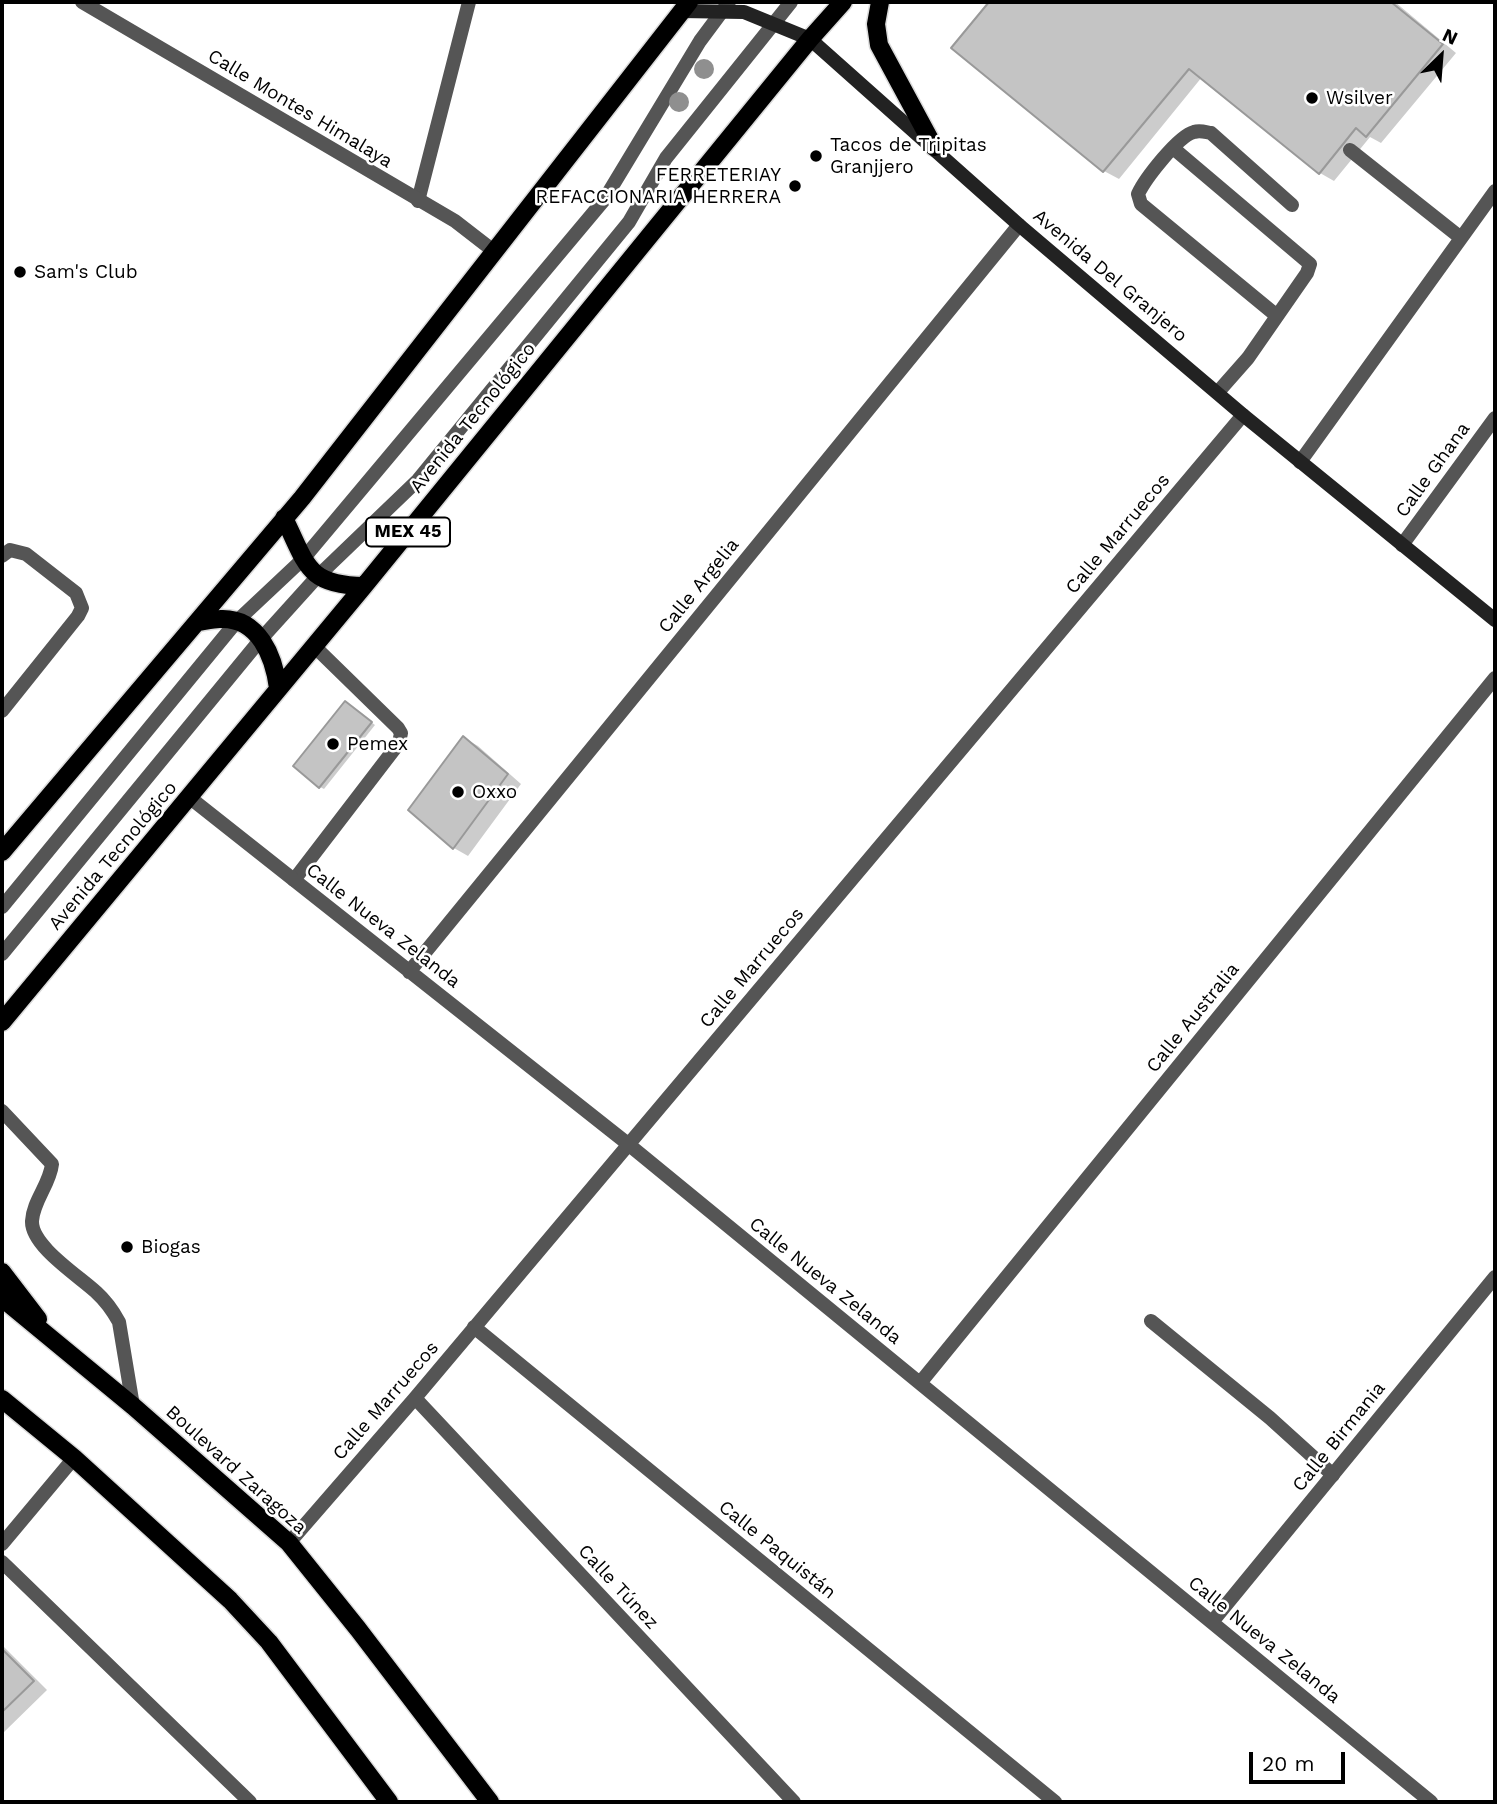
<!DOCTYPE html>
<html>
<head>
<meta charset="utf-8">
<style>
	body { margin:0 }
	#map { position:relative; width:1497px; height:1804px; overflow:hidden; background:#fff; font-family:"Work Sans",sans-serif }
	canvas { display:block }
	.frame { position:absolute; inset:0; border:4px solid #000; pointer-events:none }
	.north { position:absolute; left:1406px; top:21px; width:70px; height:70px; -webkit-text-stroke:5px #fff; paint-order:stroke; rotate:25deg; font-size:19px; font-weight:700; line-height:28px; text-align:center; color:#000 }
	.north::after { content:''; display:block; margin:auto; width:24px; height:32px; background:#000; clip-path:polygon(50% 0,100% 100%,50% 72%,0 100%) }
	.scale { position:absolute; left:1249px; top:1752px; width:96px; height:32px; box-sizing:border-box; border:4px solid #000; border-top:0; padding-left:9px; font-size:21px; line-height:24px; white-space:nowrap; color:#000; -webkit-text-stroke:5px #fff; paint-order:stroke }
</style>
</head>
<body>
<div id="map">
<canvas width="1497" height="1804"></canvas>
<div class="frame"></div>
<div class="north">N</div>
<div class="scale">20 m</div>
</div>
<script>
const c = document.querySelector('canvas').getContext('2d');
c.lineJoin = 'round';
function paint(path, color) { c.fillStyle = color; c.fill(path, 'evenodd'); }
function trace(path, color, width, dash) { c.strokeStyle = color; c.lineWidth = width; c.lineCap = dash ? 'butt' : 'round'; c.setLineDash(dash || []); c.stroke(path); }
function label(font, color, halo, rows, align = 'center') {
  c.font = font + ' "Work Sans",sans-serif'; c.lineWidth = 5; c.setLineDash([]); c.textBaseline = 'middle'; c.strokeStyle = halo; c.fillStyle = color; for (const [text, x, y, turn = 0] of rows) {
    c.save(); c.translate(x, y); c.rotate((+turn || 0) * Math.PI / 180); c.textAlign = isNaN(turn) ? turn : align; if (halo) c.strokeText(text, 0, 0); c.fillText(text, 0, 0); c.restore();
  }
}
paint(new Path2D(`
	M991 2H1395L1456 53 1381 143 1370 137 1334 181 1320 173 1202 77 1119 179 1104 171 954 47Z
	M349 706 375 725 324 789 320 787Z
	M464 738 478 746 521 784 468 856 454 848 410 810Z
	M2 1645 47 1690 2 1734Z`), '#0003');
const building = new Path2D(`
	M989 2H1391L1443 44 1366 137 1356 128 1319 174 1189 69 1103 172 951 48Z
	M345 701 372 722 319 788 293 766Z
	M463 736 508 774 453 849 408 810Z
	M2 1649 34 1681 2 1712Z`);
paint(building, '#c4c4c4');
trace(building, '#999', 2);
const primary = new Path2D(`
	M880 2 876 24 879 45 934 147
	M284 518C307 564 306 585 364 586
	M198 622C205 621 213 619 220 619 259 617 274 657 278 688
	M2 852 302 498 689 2
	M2 1022 364 586 810 39 843 2
	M2 1272 38 1319
	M2 1298 133 1406 289 1543 358 1629 490 1802
	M2 1399 74 1458 230 1600 269 1642 389 1802`);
trace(primary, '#dbdbdb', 21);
trace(new Path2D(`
	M1173 148 1310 264 1307 273 1248 358 1218 392
	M1350 150 1461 238
	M1277 316 1141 204 1138 194C1145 179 1178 136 1194 132 1200 130 1205 132 1211 133L1292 205
	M1300 462 1495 191
	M2 556 10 550 26 554 76 593 82 608 78 616 2 711
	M294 880 399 743 401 733 398 728 314 646
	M2 907 237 621 303 559 604 200 700 41 729 2
	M2 954 261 639 317 577 418 480 629 222 666 158 791 2
	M2 1111 52 1164C50 1184 33 1201 32 1221 31 1246 79 1276 96 1292 106 1301 113 1311 119 1322L133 1406
	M1151 1321 1270 1418 1333 1475
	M2 1544 74 1458
	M2 1562 250 1802`), '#555', 14);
trace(new Path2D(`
	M418 201 469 2
	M1402 545 1495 418
	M189 797 628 1144 1431 1802
	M409 972 1019 225
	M474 1327 1055 1802
	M920 1383 1495 678
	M415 1398 794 1802
	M289 1543 415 1398 1243 415
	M1212 1622 1495 1277`), '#555', 14);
trace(new Path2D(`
	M82 2 455 221 495 252`), '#555', 14);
trace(new Path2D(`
	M681 11 744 12 810 39 1019 225 1243 415 1495 620`), '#222', 14);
trace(primary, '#000', 18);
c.fillStyle = '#8f8f8f';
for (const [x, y] of [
	[704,69],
	[679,102]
]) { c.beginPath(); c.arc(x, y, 10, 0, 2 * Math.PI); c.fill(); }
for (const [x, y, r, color] of [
	[1312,98,7,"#000"],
	[816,156,7,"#000"],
	[795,186,7,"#000"],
	[20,272,7,"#000"],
	[333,744,7,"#000"],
	[458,792,7,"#000"],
	[127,1247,7,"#000"]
]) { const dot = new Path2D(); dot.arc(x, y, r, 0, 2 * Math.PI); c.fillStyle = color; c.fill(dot); trace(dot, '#fff', 2.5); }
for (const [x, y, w] of [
	[408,532,84]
]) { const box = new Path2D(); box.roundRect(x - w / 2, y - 14.5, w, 29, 5); c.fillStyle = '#fff'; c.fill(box); trace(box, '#000', 2); }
label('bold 18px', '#000', null, [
	["MEX 45",408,532]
]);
label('19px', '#000', '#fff', [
	["Wsilver",1326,98],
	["Tacos de Tripitas",830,145],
	["Granjjero",830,167],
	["FERRETERIAY",781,175,"right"],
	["REFACCIONARIA HERRERA",781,197,"right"],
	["Sam's Club",34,272],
	["Pemex",347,744],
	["Oxxo",472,792],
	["Biogas",141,1247]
], 'left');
label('19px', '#000', '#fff', [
	["Calle Montes Himalaya",300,109,31],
	["Avenida Del Granjero",1110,276,40],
	["Avenida Tecnológico",473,418,-51],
	["Calle Ghana",1433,470,-54],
	["Calle Marruecos",1118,534,-50],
	["Calle Argelia",699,586,-51],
	["Avenida Tecnológico",113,856,-50],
	["Calle Nueva Zelanda",383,926,38],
	["Calle Marruecos",752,968,-50],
	["Calle Australia",1193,1018,-51],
	["Calle Nueva Zelanda",825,1281,39],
	["Calle Marruecos",386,1401,-49],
	["Calle Birmania",1339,1437,-51],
	["Boulevard Zaragoza",236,1470,42],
	["Calle Paquistán",777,1550,39],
	["Calle Túnez",618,1587,47],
	["Calle Nueva Zelanda",1264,1640,39]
]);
</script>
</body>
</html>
